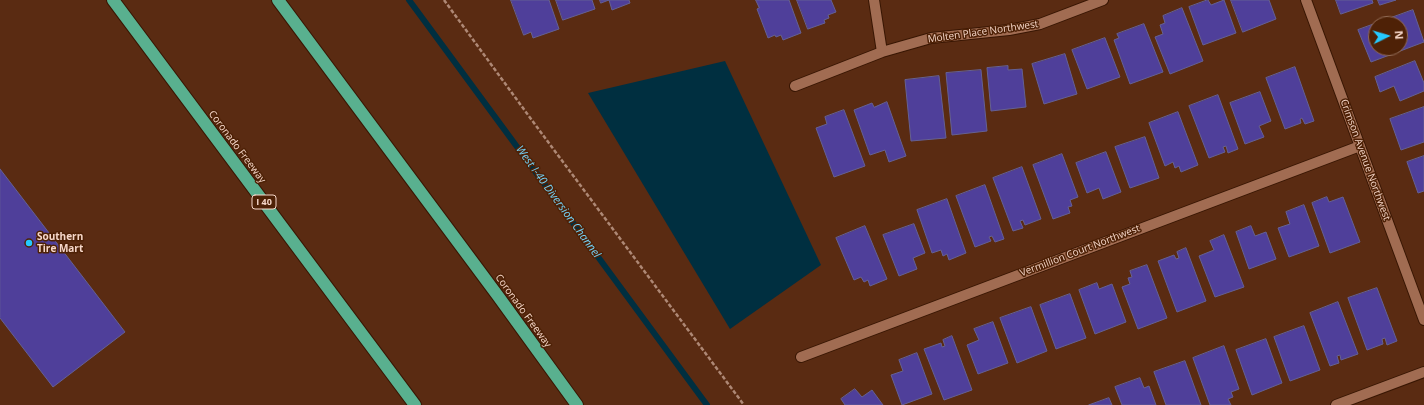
<!DOCTYPE html>
<html>
<head>
<meta charset="utf-8">
<style>
	body { margin:0 }
	#map { position:relative; width:1424px; height:405px; overflow:hidden; background:#5a2b12; font-family:"Open Sans",sans-serif }
	canvas { display:block }
	.north { position:absolute; left:1368px; top:16px; width:40px; height:40px; box-sizing:border-box; background:#4e2106; border:1px solid #916a54; border-radius:50%; rotate:85deg; font-size:11px; font-weight:700; line-height:16px; text-align:center; color:#f6d7c9 }
	.north::after { content:''; display:block; margin:auto; width:14px; height:18px; background:#25c9fe; clip-path:polygon(50% 0,100% 100%,50% 72%,0 100%) }
</style>
</head>
<body>
<div id="map">
<canvas width="1424" height="405"></canvas>
<div class="north">N</div>
</div>
<script>
const c = document.querySelector('canvas').getContext('2d');
c.lineJoin = 'round';
function paint(path, color) { c.fillStyle = color; c.fill(path, 'evenodd'); }
function trace(path, color, width, dash) { c.strokeStyle = color; c.lineWidth = width; c.lineCap = dash ? 'butt' : 'round'; c.setLineDash(dash || []); c.stroke(path); }
function label(font, color, halo, rows, align = 'center') {
  c.font = font + ' "Open Sans",sans-serif'; c.lineWidth = 3; c.setLineDash([]); c.textBaseline = 'middle'; c.strokeStyle = halo; c.fillStyle = color; for (const [text, x, y, turn = 0] of rows) {
    c.save(); c.translate(x, y); c.rotate((+turn || 0) * Math.PI / 180); c.textAlign = isNaN(turn) ? turn : align; if (halo) c.strokeText(text, 0, 0); c.fillText(text, 0, 0); c.restore();
  }
}
paint(new Path2D(`
	M725 61 821 265 730 329 588 93Z`), '#002f40');
trace(new Path2D(`
	M409 0 707 405`), '#002f40', 6);
const building = new Path2D(`
	M511 0H549L559 29 533 38 531 32 524 35Z
	M556 0H592L595 9 563 20Z
	M600 0H629L630 3 612 10 609 0 601 3Z
	M756 0H789L801 33 783 40 781 35 776 37 775 35 768 38 757 9 759 8Z
	M797 0H831L836 12 828 15 829 18 824 20 825 23 808 29Z
	M1208 0 1211 5 1224 0 1236 33 1203 45 1189 7Z
	M1231 0H1269L1276 19 1243 32Z
	M1336 0H1372L1373 3 1341 14Z
	M1378 0H1396L1380 5Z
	M1182 8 1203 61 1170 74 1155 37 1163 34 1160 25 1165 23 1163 16Z
	M1413 10 1424 42 1371 62 1358 30ZM1376 24H1400V48H1376Z
	M1144 24 1163 72 1130 84 1114 40 1119 38 1117 34Z
	M1105 38 1120 77 1087 89 1072 50Z
	M1065 54 1077 94 1044 104 1032 64Z
	M1415 61 1424 83V91L1400 101 1394 86 1380 92 1375 77Z
	M1008 66V70L1022 69 1026 107 991 111 987 68Z
	M1295 67 1314 121 1305 124 1302 118 1300 119 1301 123 1285 129 1266 78Z
	M981 70 987 131 952 135 946 73Z
	M939 76 946 138 911 141 905 80Z
	M1260 92 1271 121 1259 126 1264 137 1245 144 1230 103Z
	M1218 95 1238 149 1228 153 1226 146 1223 147 1225 152 1209 158 1189 106Z
	M887 102 906 156 889 162 885 150 870 155 854 110 872 103 874 107Z
	M1424 107V142L1401 150 1390 119Z
	M844 110 865 166 834 177 816 128 827 124 825 117Z
	M1178 112 1198 165 1181 172 1179 166 1175 168 1173 162 1165 166 1149 123Z
	M1145 137 1159 178 1130 188 1115 147Z
	M1106 152 1121 192 1103 199 1099 188 1087 193 1076 163Z
	M1062 154 1078 197 1070 200 1072 206 1068 207 1070 213 1053 219 1033 165Z
	M1424 156V191L1418 193 1407 162Z
	M1022 167 1041 219 1025 225 1023 220 1020 221 1023 228 1013 231 993 178Z
	M0 169 125 332 53 387 0 318Z
	M985 185 1004 239 995 242 992 236 989 237 991 241 975 247 956 196Z
	M1327 197 1329 202 1343 197 1360 242 1330 253 1312 203Z
	M947 199 966 253 949 260 947 254 943 256 941 250 932 253 917 210Z
	M1304 205 1319 246 1289 257 1278 228 1290 224 1286 212Z
	M914 224 925 253 913 258 917 269 899 276 883 235Z
	M865 226 887 279 870 286 868 280 864 282 861 277 854 280 836 238Z
	M1251 226 1255 236 1266 232 1276 259 1249 269 1236 232Z
	M1224 235 1244 287 1215 297 1199 256 1214 250 1210 241Z
	M1186 248 1206 301 1177 312 1158 261 1174 255 1176 259 1179 258 1177 252Z
	M1147 265 1167 318 1138 329 1122 287 1130 284 1128 278 1132 277 1130 271Z
	M1097 283 1099 289 1112 284 1126 322 1095 334 1079 290Z
	M1377 288 1397 341 1387 345 1385 338 1382 339 1383 344 1367 350 1348 298Z
	M1070 294 1086 338 1056 349 1040 305Z
	M1338 302 1358 354 1341 360 1340 355 1337 356 1339 363 1330 366 1310 313Z
	M1031 307 1047 351 1017 363 1000 318Z
	M993 322 1008 363 978 374 967 345 979 340 974 329Z
	M1304 326 1320 370 1290 381 1274 337Z
	M952 336 972 390 944 400 924 349 941 343 942 347 945 346 943 340Z
	M1266 339 1282 383 1252 395 1236 350Z
	M1224 346 1239 389 1231 392 1233 397 1228 399 1231 405H1210L1193 358Z
	M917 353 932 394 902 405 891 375 903 371 899 360Z
	M1185 361 1201 405H1166L1154 372Z
	M1140 378 1144 388 1149 386 1156 405H1122L1115 387Z
	M855 389 862 397 872 390 883 405H845L841 399Z
	M1109 398 1112 405H1089Z`);
paint(building, '#4f3f9a');
trace(building, '#656193', 1);
const minor = new Path2D(`
	M874 0 882 52
	M1306 0 1424 320
	M795 86 882 52 931 38 1009 30 1040 24 1103 0
	M801 357 1360 146
	M1336 405 1424 372`);
const highway = new Path2D(`
	M113 0 415 405
	M278 0 498 296 577 405`);
trace(minor, '#381603', 12);
trace(highway, '#381603', 14);
trace(new Path2D(`
	M444 0 531 119 744 405`), '#ae8875', 2.5, [4, 2]);
trace(minor, '#a16c52', 10);
trace(highway, '#59b08f', 12);
for (const [x, y, r, color] of [
	[29,243,4,"#25c9fe"]
]) { const dot = new Path2D(); dot.arc(x, y, r, 0, 2 * Math.PI); c.fillStyle = color; c.fill(dot); trace(dot, '#4e2106', 1.5); }
for (const [x, y, w] of [
	[264,202,24]
]) { const box = new Path2D(); box.roundRect(x - w / 2, y - 7, w, 14, 3); c.fillStyle = '#4e2106'; c.fill(box); trace(box, '#f6d7c9', 1); }
label('bold 9px', '#f6d7c9', null, [
	["I 40",264,202]
]);
label('10px', '#f6d7c9', '#4e2106', [
	["Molten Place Northwest",983,32,-8],
	["Coronado Freeway",237,147,53],
	["Crimson Avenue Northwest",1365,160,70],
	["Vermillion Court Northwest",1080,251,-21],
	["Coronado Freeway",523,311,54]
]);
label('bold 10px', '#f6d7c9', '#4e2106', [
	["Southern",37,237],
	["Tire Mart",37,249]
], 'left');
label('italic 11px', '#74d2f8', '#4e2106', [
	["West I-40 Diversion Channel",558,202,54]
]);
</script>
</body>
</html>
